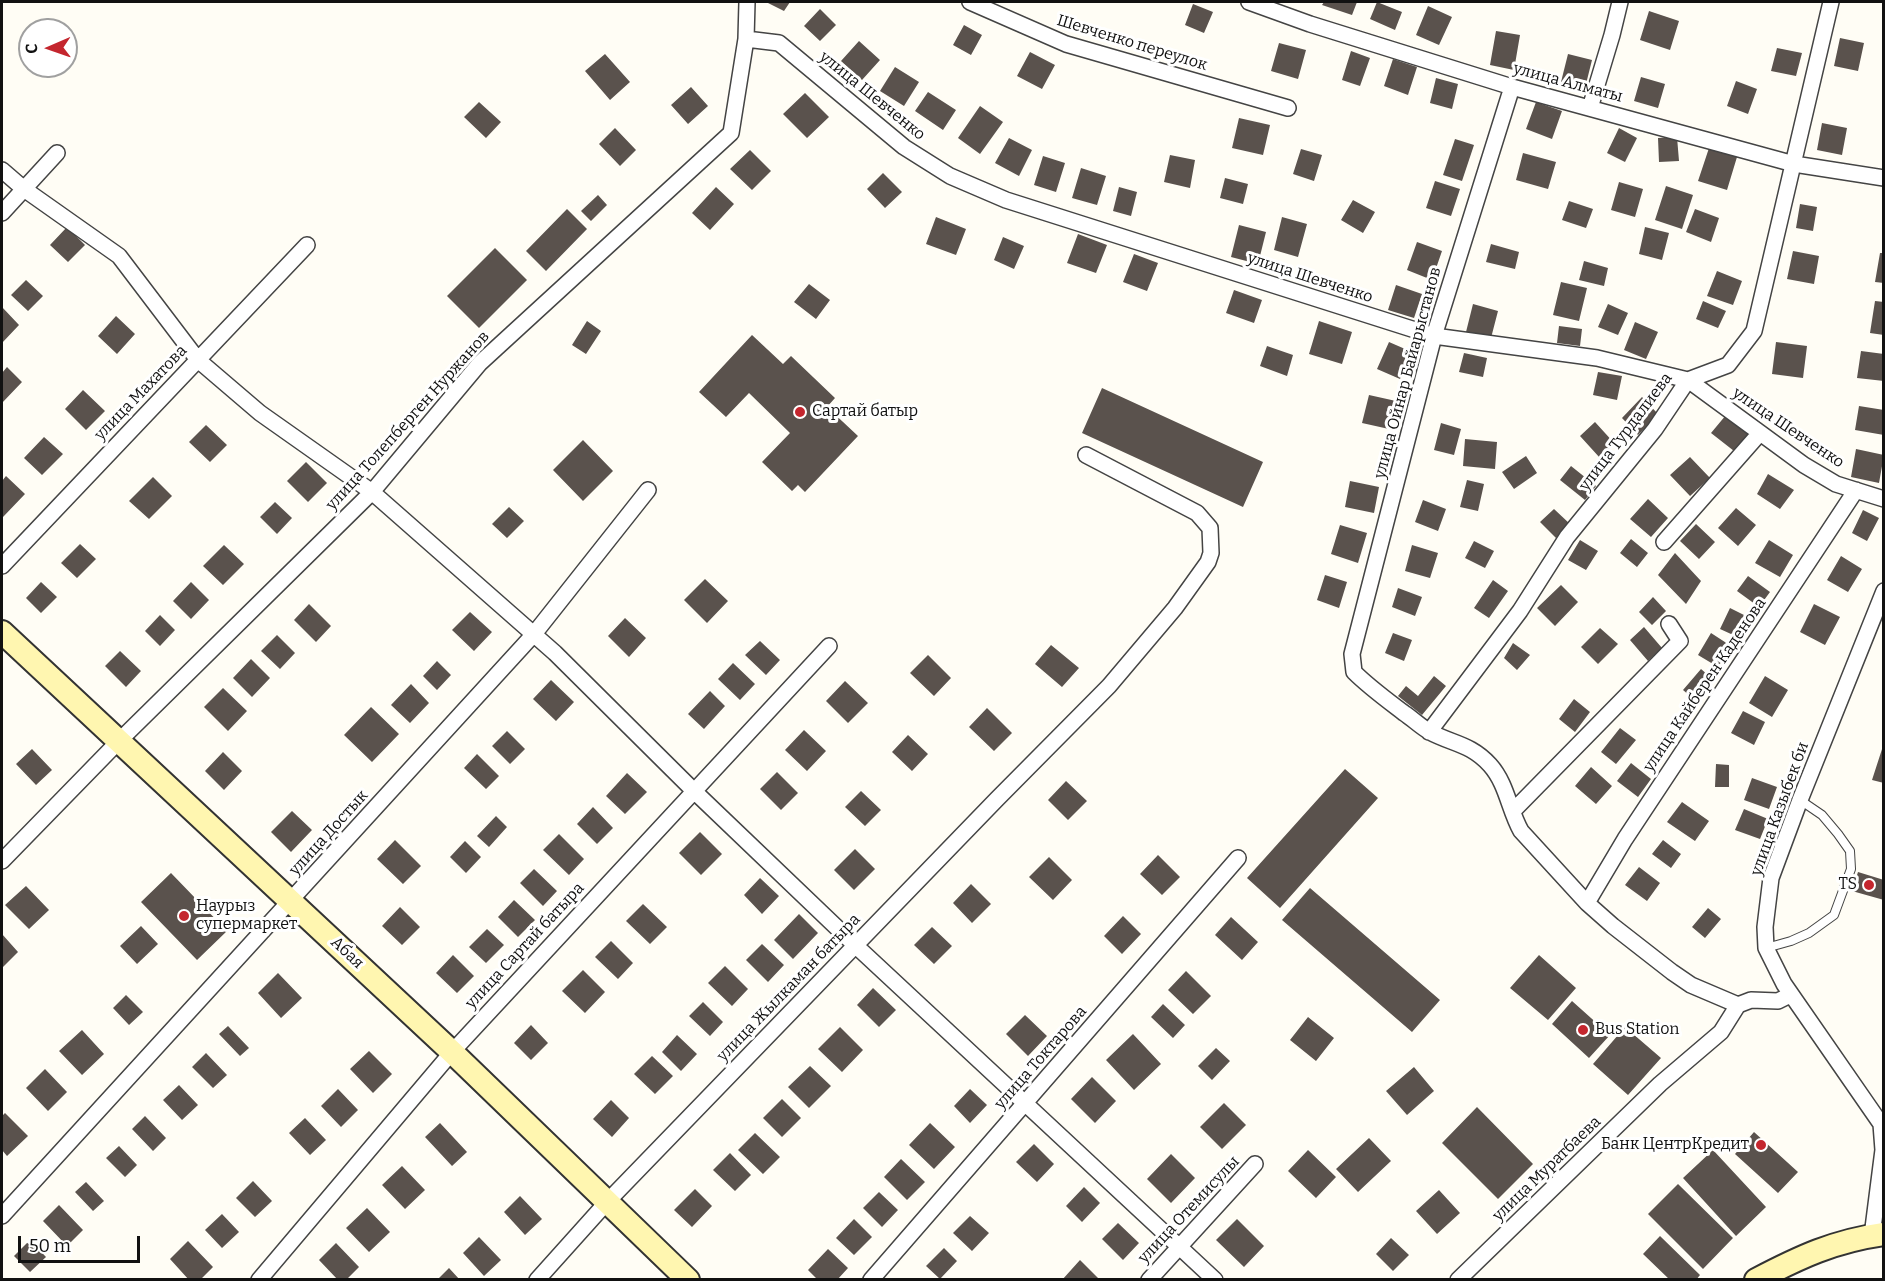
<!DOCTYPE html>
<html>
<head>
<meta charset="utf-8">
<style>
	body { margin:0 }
	#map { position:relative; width:1885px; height:1281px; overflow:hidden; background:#fffdf5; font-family:Bitter,serif }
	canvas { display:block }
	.frame { position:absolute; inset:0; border:3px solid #111; pointer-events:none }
	.north { position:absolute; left:18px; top:18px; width:60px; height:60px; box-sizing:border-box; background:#fff; border:2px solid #a0a0a0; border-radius:50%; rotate:268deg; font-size:16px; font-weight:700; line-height:24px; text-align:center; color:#111 }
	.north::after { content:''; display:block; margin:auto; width:21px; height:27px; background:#c4262e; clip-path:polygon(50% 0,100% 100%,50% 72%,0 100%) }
	.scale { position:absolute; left:18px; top:1236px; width:122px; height:27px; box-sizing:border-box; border:3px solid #111; border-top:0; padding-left:8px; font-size:18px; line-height:21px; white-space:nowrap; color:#111; -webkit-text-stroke:4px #fff; paint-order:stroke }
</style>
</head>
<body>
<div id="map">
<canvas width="1885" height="1281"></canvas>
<div class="frame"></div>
<div class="north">С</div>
<div class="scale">50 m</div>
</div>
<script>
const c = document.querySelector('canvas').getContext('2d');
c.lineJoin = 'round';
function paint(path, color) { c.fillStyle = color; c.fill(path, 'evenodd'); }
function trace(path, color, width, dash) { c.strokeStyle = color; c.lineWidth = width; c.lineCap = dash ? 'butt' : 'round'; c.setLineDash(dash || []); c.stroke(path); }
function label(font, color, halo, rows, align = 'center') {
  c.font = font + ' Bitter,serif'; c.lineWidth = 6; c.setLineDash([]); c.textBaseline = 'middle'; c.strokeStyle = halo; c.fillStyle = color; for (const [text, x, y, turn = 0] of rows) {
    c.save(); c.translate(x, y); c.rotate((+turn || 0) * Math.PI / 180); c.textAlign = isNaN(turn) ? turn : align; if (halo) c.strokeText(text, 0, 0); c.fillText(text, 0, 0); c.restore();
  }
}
paint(new Path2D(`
	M766 2H790L784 11Z
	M1324 2H1357L1352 15 1322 5Z
	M1377 2 1402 12 1395 30 1370 19Z
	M1193 4 1213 12 1204 33 1185 25Z
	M1428 6 1452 17 1439 45 1416 35Z
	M820 9 836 25 820 41 804 26Z
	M1649 11 1679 21 1670 50 1640 40Z
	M964 25 982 35 971 55 953 45Z
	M1496 31 1520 35 1514 70 1490 65Z
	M1840 38 1864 43 1858 71 1834 66Z
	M859 41 880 60 862 80 841 61Z
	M1279 43 1306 50 1298 79 1271 71Z
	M1777 48 1802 53 1796 76 1771 71Z
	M1351 51 1370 58 1360 86 1342 80Z
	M1030 52 1055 65 1042 89 1017 76Z
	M605 54 630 82 610 100 585 71Z
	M1568 54 1592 60 1585 88 1561 82Z
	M1393 59 1417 67 1408 95 1384 86Z
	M895 67 919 82 904 106 880 91Z
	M1641 77 1665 84 1658 108 1634 101Z
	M1436 78 1458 84 1452 109 1430 103Z
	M1736 81 1757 89 1748 114 1727 106Z
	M691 87 708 106 688 124 671 105Z
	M928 92 956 110 943 130 915 111Z
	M805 93 829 117 807 138 783 114Z
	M479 102 501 122 486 138 464 117Z
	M1536 102 1562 111 1552 139 1526 129Z
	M980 106 1003 122 980 154 958 138Z
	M1239 118 1270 125 1263 155 1232 148Z
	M1822 123 1847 128 1842 155 1817 150Z
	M615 128 636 150 620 166 599 144Z
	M1619 128 1637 138 1625 162 1607 153Z
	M1677 137 1679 161 1659 162 1658 138Z
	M1009 138 1032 150 1019 176 995 163Z
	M1455 139 1474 145 1462 181 1443 175Z
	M1709 148 1737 157 1727 190 1698 181Z
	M1301 149 1322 155 1314 181 1293 174Z
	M750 150 771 171 752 190 730 169Z
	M1523 153 1556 162 1548 189 1516 180Z
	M1170 155 1195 160 1190 188 1164 182Z
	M1043 156 1065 163 1056 192 1034 185Z
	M1081 168 1106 176 1097 205 1072 198Z
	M883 173 902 192 885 208 867 189Z
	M1225 178 1248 184 1243 204 1220 198Z
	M1435 181 1460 189 1451 216 1426 208Z
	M1619 182 1643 189 1635 217 1611 210Z
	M1666 186 1693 195 1682 229 1655 220Z
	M716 187 734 204 710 230 692 213Z
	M1119 187 1137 192 1131 216 1113 211Z
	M598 195 607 205 591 221 581 211Z
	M1353 200 1375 212 1363 233 1341 220Z
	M1569 201 1593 209 1586 228 1562 220Z
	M1800 204 1817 207 1813 231 1796 228Z
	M567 209 587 229 546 271 526 251Z
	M1695 209 1719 218 1711 242 1686 232Z
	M936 217 966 229 956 255 926 244Z
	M1282 217 1307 224 1298 257 1274 250Z
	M1239 225 1266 232 1258 264 1231 257Z
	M67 227 85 245 68 262 50 245Z
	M1645 227 1669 233 1662 260 1639 254Z
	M1078 234 1107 245 1096 273 1067 263Z
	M1003 237 1024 246 1014 269 994 260Z
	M1417 242 1442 251 1432 280 1407 270Z
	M1491 244 1519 252 1515 269 1486 262Z
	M495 248 527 280 479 328 447 296Z
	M1793 251 1819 256 1814 284 1787 279Z
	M1880 253H1884V283L1875 282Z
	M1134 254 1158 263 1147 291 1123 282Z
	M1584 261 1608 268 1604 286 1579 280Z
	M1717 271 1742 281 1733 305 1707 296Z
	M26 280 43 296 28 311 11 295Z
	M1561 282 1587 288 1579 321 1553 315Z
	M809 284 830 300 816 319 794 302Z
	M1396 285 1422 294 1414 318 1388 310Z
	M1234 290 1262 300 1254 323 1226 313Z
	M1703 301 1726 311 1718 328 1696 319Z
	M1875 301 1884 302V335L1870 333Z
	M1473 304 1498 311 1491 338 1466 332Z
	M1608 304 1628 313 1618 335 1598 327Z
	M2 307 19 325 2 343Z
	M116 316 135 334 117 354 98 336Z
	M587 321 601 331 586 354 572 345Z
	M1319 321 1352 332 1342 364 1309 354Z
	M1635 322 1658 332 1646 359 1624 350Z
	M1559 326 1582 329 1580 346 1557 343Z
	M752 335 783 364 791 356 835 398 827 407 858 436 805 492 798 485 792 491 762 462 790 433 749 393 726 417 699 392Z
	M1389 342 1412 352 1400 379 1377 369Z
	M1776 342 1807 346 1803 378 1772 374Z
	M1267 346 1293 355 1287 376 1260 366Z
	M1861 351 1884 354V381L1857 378Z
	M1464 353 1487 358 1483 377 1459 372Z
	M7 367 22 382 2 403V373Z
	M1598 372 1622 376 1617 400 1593 395Z
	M1102 388 1263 462 1243 507 1082 433Z
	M83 390 105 411 86 430 65 409Z
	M1369 395 1396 401 1389 429 1362 423Z
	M1642 397 1658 414 1638 435 1622 418Z
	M1859 406 1884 410V435L1855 430Z
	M1726 415 1749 433 1734 451 1711 433Z
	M1595 422 1615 444 1600 458 1580 436Z
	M1441 423 1461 429 1454 455 1434 450Z
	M206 425 227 445 210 462 189 442Z
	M44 437 63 454 42 475 24 458Z
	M1465 439 1497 442 1495 469 1463 466Z
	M583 440 613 471 583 501 553 470Z
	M1856 449 1884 455 1879 483 1851 477Z
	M1526 456 1537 473 1514 489 1502 472Z
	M1690 457 1710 478 1690 496 1670 475Z
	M306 462 327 483 308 502 287 481Z
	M1571 466 1596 486 1585 500 1560 480Z
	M1768 474 1794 490 1780 509 1757 494Z
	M6 476 25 494 3 517 2 481Z
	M153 477 172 496 149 519 129 501Z
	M1467 480 1484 484 1478 511 1460 507Z
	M1350 481 1379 487 1374 513 1345 507Z
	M1648 499 1668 518 1651 537 1630 519Z
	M1423 500 1446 509 1438 531 1415 522Z
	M275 502 292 518 277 534 260 517Z
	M509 507 524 521 507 538 492 524Z
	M1736 508 1756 525 1738 546 1718 528Z
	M1554 509 1570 524 1556 538 1540 522Z
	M1863 510 1879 518 1867 541 1852 533Z
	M1696 524 1715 542 1699 559 1680 541Z
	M1340 525 1367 533 1358 563 1331 554Z
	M1631 539 1648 553 1637 567 1620 553Z
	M1580 540 1598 551 1586 570 1568 560Z
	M1769 540 1793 555 1780 577 1755 563Z
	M1474 541 1494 551 1485 568 1465 558Z
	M80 544 96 559 77 578 61 563Z
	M224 545 244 564 223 585 203 566Z
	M1412 545 1438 553 1430 578 1405 571Z
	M1675 553 1701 581 1686 604 1658 575Z
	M1841 556 1862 569 1848 592 1827 580Z
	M1325 575 1347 582 1339 608 1317 600Z
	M1748 576 1770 592 1759 607 1737 591Z
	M705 579 728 601 707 623 684 600Z
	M1493 580 1508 591 1489 618 1474 608Z
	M41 582 57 597 41 613 26 598Z
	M191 582 209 600 191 619 173 601Z
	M1561 585 1578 602 1555 626 1537 608Z
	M1398 588 1422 597 1415 616 1392 607Z
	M1653 597 1666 611 1652 625 1639 612Z
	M309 604 331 626 316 642 294 620Z
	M1814 604 1840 617 1825 645 1800 632Z
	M1730 608 1752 619 1742 639 1720 629Z
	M470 612 492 632 474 651 452 630Z
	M160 615 175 630 160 646 145 631Z
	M625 618 646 638 629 657 608 636Z
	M1644 627 1662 648 1648 661 1630 640Z
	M1600 628 1618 644 1598 664 1581 647Z
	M1393 633 1412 640 1404 661 1385 653Z
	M1711 633 1731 646 1718 667 1698 655Z
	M277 635 295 653 280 669 261 651Z
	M760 641 780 660 766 675 745 655Z
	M1513 643 1530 655 1517 670 1504 658Z
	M1051 645 1079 668 1062 687 1035 664Z
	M120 651 141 671 126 687 105 666Z
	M928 655 951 678 934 696 910 673Z
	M251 659 270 678 252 697 233 678Z
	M437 661 451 675 437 690 423 676Z
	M733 663 755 684 740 700 718 679Z
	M1701 669 1715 681 1697 702 1683 690Z
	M1434 676 1446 686 1422 715 1398 696 1406 686 1418 696Z
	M1765 676 1788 690 1772 717 1749 703Z
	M551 680 574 702 556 721 533 699Z
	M845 681 868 703 848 723 826 701Z
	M411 684 429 703 410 723 391 705Z
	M223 688 247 711 228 731 204 707Z
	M710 691 725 706 704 729 688 714Z
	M1574 699 1590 712 1575 732 1559 719Z
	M371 707 399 734 372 762 344 735Z
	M987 708 1012 733 994 751 969 727Z
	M1743 711 1765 722 1754 745 1731 733Z
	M1620 728 1636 740 1616 764 1601 752Z
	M804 730 826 751 807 771 785 750Z
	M507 731 525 749 510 764 492 746Z
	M908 735 928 754 912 771 892 752Z
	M1883 746H1884V783L1872 780Z
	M32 749 52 770 36 785 16 764Z
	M223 752 242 771 224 790 205 771Z
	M477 754 499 776 486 789 464 768Z
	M1631 763 1651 779 1638 797 1617 781Z
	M1716 764 1729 765V787H1715Z
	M1591 767 1612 786 1596 804 1575 786Z
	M1345 769 1378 798 1280 908 1247 878Z
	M777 772 798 793 781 810 760 789Z
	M627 773 647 792 625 814 606 796Z
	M1752 778 1777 787 1769 809 1744 800Z
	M1066 781 1087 801 1068 820 1048 800Z
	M861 791 881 810 865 826 845 807Z
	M1682 802 1709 821 1695 841 1667 822Z
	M593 807 613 828 597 844 577 824Z
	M1744 809 1768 819 1760 839 1735 830Z
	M292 811 312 830 291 852 271 832Z
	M496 816 507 827 489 847 477 836Z
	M700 832 722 854 701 875 679 853Z
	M559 834 584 859 569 875 543 850Z
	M395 840 421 866 403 884 377 859Z
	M1663 840 1681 854 1671 868 1652 854Z
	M465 841 481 857 466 873 450 857Z
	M855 849 875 869 854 890 834 870Z
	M1158 855 1180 877 1162 895 1140 874Z
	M1049 857 1072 880 1053 900 1029 877Z
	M1639 867 1660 883 1647 901 1625 885Z
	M534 869 557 891 543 906 520 883Z
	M1858 872 1884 880V900L1852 891Z
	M171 873 227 931 197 960 141 902Z
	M760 878 779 896 762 914 744 895Z
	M971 884 991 904 972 923 953 903Z
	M26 886 49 910 29 929 5 905Z
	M1310 888 1440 1000 1412 1032 1282 920Z
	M514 900 535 920 518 937 498 917Z
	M643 904 667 927 650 944 626 921Z
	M400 907 420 927 402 945 382 926Z
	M1708 908 1721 919 1705 938 1692 927Z
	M799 914 818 933 793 959 774 940Z
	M1123 916 1141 934 1122 954 1104 936Z
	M1231 917 1258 942 1242 960 1215 935Z
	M141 926 158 944 137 964 120 946Z
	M932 927 952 946 934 964 914 945Z
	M487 929 504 945 486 963 469 947Z
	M2 934 18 952 2 968Z
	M611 941 633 963 618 979 595 957Z
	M762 944 784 965 768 982 746 960Z
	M453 955 474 976 457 993 436 973Z
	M1539 955 1576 988 1548 1020 1510 988Z
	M725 966 748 989 732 1006 708 983Z
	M583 970 605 992 585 1013 562 991Z
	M1186 971 1211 996 1193 1014 1168 990Z
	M278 973 302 998 281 1018 258 993Z
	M873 988 896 1010 879 1027 857 1005Z
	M126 995 143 1012 129 1025 113 1008Z
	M1572 1001 1610 1035 1589 1058 1552 1024Z
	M703 1002 723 1022 710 1036 689 1016Z
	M1163 1004 1185 1025 1173 1038 1151 1017Z
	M1025 1015 1047 1036 1028 1056 1006 1034Z
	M1308 1017 1334 1038 1316 1061 1290 1040Z
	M531 1025 548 1043 531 1060 514 1043Z
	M228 1026 249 1048 240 1056 219 1034Z
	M840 1027 863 1050 842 1072 818 1049Z
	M1625 1027 1661 1058 1628 1095 1593 1064Z
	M82 1030 104 1054 82 1075 59 1051Z
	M1133 1034 1161 1064 1134 1090 1106 1060Z
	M677 1035 697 1054 681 1071 662 1052Z
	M1216 1048 1230 1061 1212 1080 1198 1066Z
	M369 1051 392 1074 373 1093 350 1069Z
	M206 1053 227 1075 213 1088 192 1067Z
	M652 1056 673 1076 655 1094 634 1074Z
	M810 1066 831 1086 809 1108 788 1087Z
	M1414 1067 1434 1091 1407 1115 1386 1091Z
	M45 1069 67 1092 48 1111 26 1088Z
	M1092 1077 1116 1101 1095 1123 1071 1099Z
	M179 1085 198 1105 182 1120 163 1100Z
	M338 1089 358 1110 341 1127 321 1106Z
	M970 1089 987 1105 970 1123 954 1106Z
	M782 1099 801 1118 782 1137 763 1118Z
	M611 1100 629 1118 612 1137 593 1119Z
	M1224 1103 1246 1125 1222 1149 1200 1127Z
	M1477 1107 1533 1164 1498 1199 1442 1143Z
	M5 1113 28 1136 7 1156 2 1150V1116Z
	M145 1116 166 1138 153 1151 132 1129Z
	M305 1118 326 1140 310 1155 289 1133Z
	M440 1123 467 1152 452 1166 425 1137Z
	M930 1123 955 1147 934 1169 909 1145Z
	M1754 1132 1798 1172 1778 1193 1735 1154Z
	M755 1133 780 1157 763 1174 738 1150Z
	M1369 1138 1391 1161 1358 1192 1336 1169Z
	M1034 1144 1054 1164 1037 1182 1016 1162Z
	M119 1146 137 1165 125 1177 106 1158Z
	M1308 1150 1336 1177 1316 1198 1288 1171Z
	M1713 1150 1766 1207 1736 1236 1683 1178Z
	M730 1153 751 1175 735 1191 713 1170Z
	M1171 1154 1195 1178 1171 1203 1147 1179Z
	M901 1159 925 1182 907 1200 884 1177Z
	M402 1166 425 1190 405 1209 382 1185Z
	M253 1181 272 1201 255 1217 236 1198Z
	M86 1182 104 1201 93 1211 75 1192Z
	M1678 1184 1733 1238 1703 1269 1648 1214Z
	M1084 1187 1100 1203 1082 1222 1066 1206Z
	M695 1189 712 1206 692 1227 674 1210Z
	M1439 1190 1460 1213 1437 1234 1416 1211Z
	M879 1192 898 1210 882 1227 863 1208Z
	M520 1196 542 1219 525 1235 504 1212Z
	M59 1205 83 1230 67 1246 43 1221Z
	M367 1208 390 1232 369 1252 346 1228Z
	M222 1214 239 1232 222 1248 205 1230Z
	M970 1216 989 1233 972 1251 953 1233Z
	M854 1219 872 1237 854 1255 836 1238Z
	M1237 1219 1264 1246 1244 1267 1216 1240Z
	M1118 1223 1139 1243 1123 1260 1102 1239Z
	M1660 1236 1700 1275 1696 1280H1670L1643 1254Z
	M479 1237 501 1260 484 1276 463 1253Z
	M1391 1238 1409 1255 1393 1271 1376 1254Z
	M30 1240 46 1257 30 1272 14 1256Z
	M188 1241 213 1267 200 1280H189L170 1259Z
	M336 1243 359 1267 346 1280H338L319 1260Z
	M944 1248 957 1261 940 1279 926 1266Z
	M828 1249 848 1268 837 1280H818L808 1270Z
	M1080 1260 1100 1280H1062Z
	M449 1268 460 1280H437Z`), '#5a524d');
const lane = new Path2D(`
	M1766 948 1791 941 1809 933 1834 915 1851 869 1850 851 1838 834 1822 815 1800 800`);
const street = new Path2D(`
	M970 2 1066 44 1288 108
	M1249 2 1310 24 1512 87 1794 164 1884 178
	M746 39 779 43 904 147 950 176 1006 200 1434 336 1597 358 1688 380 1804 465 1836 484 1884 499
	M1590 108 1612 35 1620 2
	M2 170 24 189 119 256 198 360 260 413 372 492 555 653 694 791 855 945 1215 1280
	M2 213 57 153
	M1664 542 1760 433
	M2 566 307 245
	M1429 732 1520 611 1567 537 1655 429 1688 380 1728 365 1754 331 1831 2
	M1513 811 1680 641 1669 624
	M2 861 118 742 372 492 480 363 731 133 746 39 747 2
	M1587 903 1625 839 1856 490
	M1738 1005 1751 1000 1778 1001 1790 995
	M2 1216 534 634 648 490
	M1872 1236 1883 1150 1881 1124 1784 984 1766 948 1765 927 1771 878 1800 800 1884 591
	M259 1280 452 1052 829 646
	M537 1280 607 1202 997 799 1109 686 1175 608 1208 562 1211 553 1210 528 1197 513 1086 455
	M871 1280 1238 858
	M1149 1280 1255 1164
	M1458 1280 1660 1084 1721 1032 1738 1005 1691 985 1672 972 1613 926 1587 903 1521 831C1509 810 1507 784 1490 765 1471 744 1453 744 1430 732 1421 727 1413 719 1404 713 1387 700 1369 687 1354 672L1352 654 1434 336 1512 87`);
const secondary = new Path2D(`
	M2 632 452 1052 688 1280
	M1756 1280C1800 1257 1834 1241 1884 1234`);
trace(lane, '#444', 10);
trace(street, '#444', 18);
trace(secondary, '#333', 26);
trace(lane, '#fff', 8);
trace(street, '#fff', 15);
trace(secondary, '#fff6b0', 22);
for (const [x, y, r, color] of [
	[800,412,6,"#c4262e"],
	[1869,885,6,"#c4262e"],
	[184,916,6,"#c4262e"],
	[1583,1030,6,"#c4262e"],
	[1761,1145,6,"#c4262e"]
]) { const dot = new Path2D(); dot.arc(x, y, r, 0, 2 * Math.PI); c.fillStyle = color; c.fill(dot); trace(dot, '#fff', 2); }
label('16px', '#111', '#fff', [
	["Шевченко переулок",1132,43,17],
	["улица Алматы",1568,83,15],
	["улица Шевченко",872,96,39],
	["улица Шевченко",1310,278,18],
	["улица Ойнар Байарыстанов",1408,373,-75],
	["улица Махатова",141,393,-46],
	["улица Толепберген Нуржанов",408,421,-48],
	["улица Шевченко",1788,428,34],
	["улица Турдалиева",1626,432,-53],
	["улица Кайберен Каденова",1705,685,-56],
	["улица Казыбек би",1780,809,-70],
	["улица Достык",329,833,-48],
	["улица Сартай батыра",525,946,-47],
	["Абая",347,953,43],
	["улица Жылкаман батыра",789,988,-46],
	["улица Токтарова",1041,1058,-49],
	["улица Муратбаева",1547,1169,-44],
	["улица Отемисулы",1189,1210,-47]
]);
label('16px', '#111', '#fff', [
	["Сартай батыр",812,412],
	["TS",1857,885,"right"],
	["Наурыз",196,907],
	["супермаркет",196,925],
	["Bus Station",1595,1030],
	["Банк ЦентрКредит",1749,1145,"right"]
], 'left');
</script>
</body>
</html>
